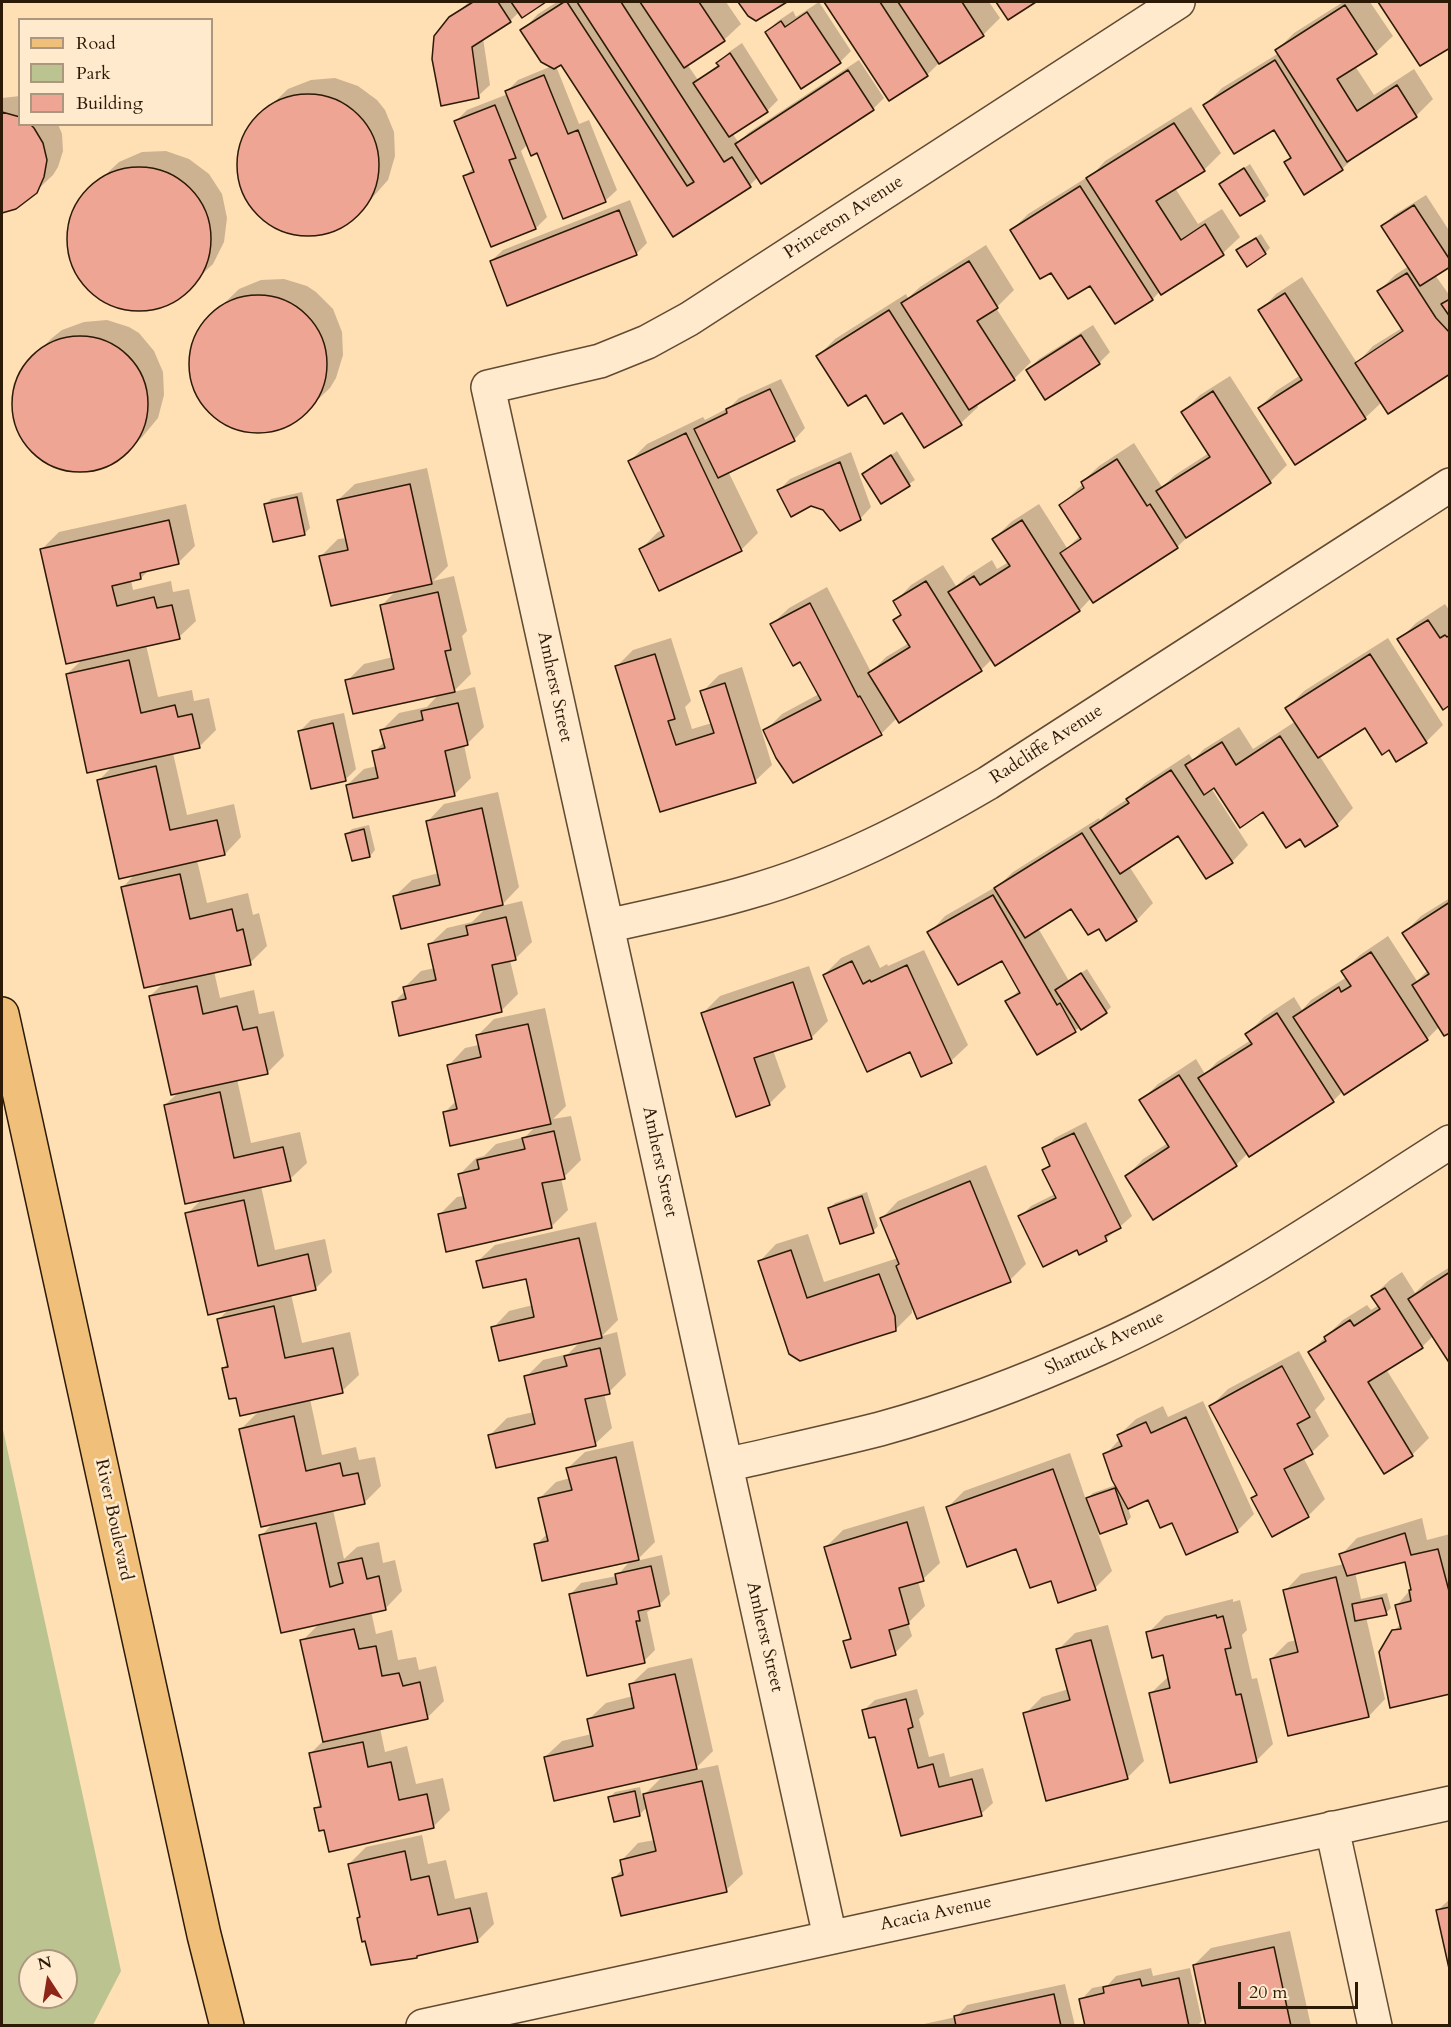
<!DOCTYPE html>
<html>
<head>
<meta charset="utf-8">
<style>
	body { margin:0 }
	#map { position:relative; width:1451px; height:2027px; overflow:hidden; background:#ffdfb4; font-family:Cardo,serif }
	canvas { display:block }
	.frame { position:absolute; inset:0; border:3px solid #2c1a07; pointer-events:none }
	.legend { position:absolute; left:18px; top:18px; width:195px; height:108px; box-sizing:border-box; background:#ffeace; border:2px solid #ab977e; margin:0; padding:8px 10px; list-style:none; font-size:18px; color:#2c1a07 }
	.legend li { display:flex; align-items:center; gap:12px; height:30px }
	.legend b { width:30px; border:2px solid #ab977e }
	.north { position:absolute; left:18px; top:1949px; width:60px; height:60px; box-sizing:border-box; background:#ffeace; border:2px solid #ab977e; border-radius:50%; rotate:348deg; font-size:16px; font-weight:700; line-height:24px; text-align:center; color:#2c1a07 }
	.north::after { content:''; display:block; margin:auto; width:21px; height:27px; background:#8f2418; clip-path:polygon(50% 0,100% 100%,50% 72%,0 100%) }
	.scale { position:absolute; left:1238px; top:1982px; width:120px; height:27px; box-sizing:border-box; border:3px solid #2c1a07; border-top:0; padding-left:8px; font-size:18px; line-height:21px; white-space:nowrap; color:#2c1a07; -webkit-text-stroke:4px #ffeace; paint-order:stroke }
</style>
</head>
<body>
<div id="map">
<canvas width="1451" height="2027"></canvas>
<div class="frame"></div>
<ul class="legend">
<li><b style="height:8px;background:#f0c07a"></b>Road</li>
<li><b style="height:16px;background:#bbc391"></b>Park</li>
<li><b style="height:16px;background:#eea594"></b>Building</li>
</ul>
<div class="north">N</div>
<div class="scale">20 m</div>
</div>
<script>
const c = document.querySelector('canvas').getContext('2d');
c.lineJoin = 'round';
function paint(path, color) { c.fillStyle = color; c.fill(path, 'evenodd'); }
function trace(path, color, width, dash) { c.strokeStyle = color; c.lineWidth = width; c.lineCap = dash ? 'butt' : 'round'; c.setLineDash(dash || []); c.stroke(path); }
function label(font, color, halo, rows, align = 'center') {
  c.font = font + ' Cardo,serif'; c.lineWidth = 5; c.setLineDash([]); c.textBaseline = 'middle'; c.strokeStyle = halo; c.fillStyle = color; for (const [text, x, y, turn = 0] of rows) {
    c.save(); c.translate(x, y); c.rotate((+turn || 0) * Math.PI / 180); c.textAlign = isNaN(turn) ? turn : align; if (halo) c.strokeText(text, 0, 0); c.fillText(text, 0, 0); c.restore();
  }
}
paint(new Path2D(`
	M2 1425 121 1971 93 2025H2ZM30 1961H66V1997H30Z`), '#bbc391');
paint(new Path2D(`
	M469 2H544L522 16 519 12 510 21 483 38 490 85 478 96 450 18Z
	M557 2H726L741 24 724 40 687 64 698 80 719 64 729 52 742 43 778 100 767 111 732 133 739 143 748 133 859 60 884 98 873 109 758 177 750 185 673 235 561 63 556 66 579 124 589 120 617 190 605 201 528 144 521 151 547 217 536 228 465 176 474 167 456 121 467 110 508 94 507 91 518 80 552 66 522 31 538 14Z
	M740 2H784L756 19 749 15Z
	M819 2 851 51 840 62 766 32 778 21 793 11 796 17Z
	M825 2H989L1000 18 983 35 939 63 927 75 889 99Z
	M1343 2H1370L1393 36 1376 52 1355 66 1374 95 1414 69 1433 99 1416 116 1359 153 1342 169 1286 163 1292 157 1274 128 1205 105 1222 88 1279 53 1277 50 1294 33Z
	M1380 2H1450V46L1421 64Z
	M335 78 358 86 377 100 385 110 394 132 395 156 388 180 356 216 335 229 324 233 300 234 276 227 257 212 250 202 240 180V156L247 133 262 114 288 89 311 80Z
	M20 96V124H58L62 134 63 151 58 167 53 175 35 192 7 210 2 211V98Z
	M1191 107 1221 153 1204 170 1175 188 1198 224 1222 209 1240 237 1223 253 1160 291 1153 299 1115 322 1091 284 1052 271 1012 230 1028 214 1094 173 1105 161Z
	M166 151 189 159 209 174 222 194 227 218 224 242 213 264 177 298 154 307 130 308 107 301 87 286 80 277 71 254 70 230 77 206 83 196 119 162 142 152Z
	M1250 164 1269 195 1264 200 1221 184Z
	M1426 195 1450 232V266L1435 275 1450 296V372L1382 402 1365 418 1259 408 1276 391 1301 375 1260 311 1276 294 1302 277 1357 363 1373 346 1402 328 1379 291 1395 275 1409 266 1383 226 1394 215Z
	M630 200 647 243 636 254 491 261 503 250Z
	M1261 234 1270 248 1265 253 1244 245Z
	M986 245 1014 290 996 308 1031 362 1014 379 976 404 978 407 961 423 902 411 866 393 818 356 835 339 906 294 908 298 920 287Z
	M284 279 307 286 316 292 333 309 342 332 343 355 336 378 330 388 295 421 272 431H249L227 424 208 410 195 390 191 379V355L197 333 204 323 239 289 261 280Z
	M107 320 129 327 139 333 154 351 163 372 164 395 158 418 143 436 126 454 116 461 95 470 71 471 50 464 40 458 24 441 15 419 14 396 21 374 35 355 52 338 62 330 84 322Z
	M1093 325 1110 352 1099 363 1028 370 1039 359Z
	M1230 376 1287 465 1270 482 1193 532 1177 547 1091 598 1080 610 996 664 992 659 981 670 899 721 897 718 881 734 765 731 782 714 819 694 801 659 772 624 789 608 827 587 871 672 886 657 909 643 895 620 902 613 895 602 911 585 943 565 956 586 967 576 992 560 997 569 1009 562 994 539 1011 522 1039 504 1067 548 1081 535 1061 505 1083 484 1082 482 1099 466 1134 443 1162 487 1175 475 1209 453 1183 412 1200 395Z
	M781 379 805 428 794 440 728 471 758 533 741 550 641 549 658 532 663 530 630 461 647 444 703 417 705 420 730 407 739 398Z
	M897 451 915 480 882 502 864 474Z
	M851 452 871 507 860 519 811 504 779 490 790 479Z
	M427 468 448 566 433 581 454 576 467 631 462 636 471 674 453 692 475 687 484 727 467 744 464 745 471 778 454 795 347 785 364 769 377 766 374 752 385 741 382 730 399 713 427 707 440 693 347 681 364 664 393 657 381 606 397 590 321 556 338 539 347 538 338 500 355 484Z
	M302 492 310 528 305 533 266 504 271 499Z
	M186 504 195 546 178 563 149 570 141 578 131 580 133 590 171 581 173 592 189 589 196 621 179 637 146 645 158 697 192 690 194 701 209 698 216 730 199 747 173 753 187 815 234 804 241 837 225 854 197 860 207 903 248 893 253 915 259 913 267 946 250 963 214 971 220 998 254 990 259 1014 274 1011 284 1056 267 1073 237 1079 251 1143 300 1132 307 1163 290 1179 261 1186 275 1250 325 1239 332 1272 315 1289 291 1294 302 1343 350 1332 359 1375 342 1391 310 1399 322 1455 356 1447 359 1460 375 1457 381 1486 365 1502 333 1510 344 1559 357 1547 379 1542 383 1563 395 1560 402 1591 386 1608 371 1611 376 1634 392 1630 398 1660 416 1657 419 1670 436 1666 444 1701 427 1718 380 1728 385 1752 407 1746 416 1784 443 1778 450 1810 433 1827 325 1828 315 1809 321 1803 310 1754 324 1740 302 1641 320 1623 261 1536 273 1523 241 1429 260 1410 237 1396 223 1368 229 1363 219 1319 230 1308 187 1214 202 1199 165 1105 179 1092 150 996 165 982 123 887 136 873 99 780 113 766 67 674 83 659 42 549 59 532Z
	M1445 604 1450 611V704L1399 640 1416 623Z
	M671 638 691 701 685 707 692 729 712 723 702 692 719 675 742 667 772 765 755 781 661 811 616 667 633 650Z
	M1388 638 1443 725 1426 742 1389 748 1365 726 1319 755 1353 808 1337 825 1301 837 1264 810 1215 786 1211 788 1248 845 1232 862 1179 834 1129 866 1153 903 1137 920 1107 939 1099 927 1072 907 1038 928 1069 981 1087 969 1111 1007 1106 1012 1037 1053 1007 1002 1020 989 1002 959 929 933 945 916 999 885 1013 872 1099 818 1100 820 1109 811 1129 798 1145 783 1189 754 1193 760 1204 749 1239 727 1253 749 1296 721 1287 708 1304 691Z
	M344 713 356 769 345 780 300 731 311 720Z
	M498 792 519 887 501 906 522 901 532 942 515 959 510 960 518 994 501 1011 393 1003 405 991V987L421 971 435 968 430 944 447 928 472 922 486 908 395 896 412 880 439 873 428 821 444 804Z
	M369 825 375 850 370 856 347 834 352 829Z
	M1450 898V1031L1440 1026 1427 1039 1343 1091 1333 1101 1248 1153 1236 1165 1154 1218 1127 1176 1143 1159 1168 1143 1141 1101 1158 1084 1196 1059 1205 1074 1217 1062 1251 1040 1247 1034 1264 1017 1294 997 1302 1010 1311 1000 1347 977 1343 971 1360 955 1388 936 1417 981 1428 970 1404 933 1421 916Z
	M869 945 880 968 887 964 888 966 924 950 968 1045 951 1061 922 1075 910 1050 824 975 841 958Z
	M809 966 828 1021 811 1038 773 1050 786 1087 769 1104 703 1013 720 996Z
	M545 1008 566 1106 553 1119 571 1116 581 1160 564 1177 561 1178 568 1210 551 1227 440 1214 457 1197 464 1196 460 1174 476 1158 484 1156 496 1144 525 1137 537 1125 444 1113 457 1100 449 1065 465 1048 479 1045 477 1036 494 1019Z
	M1086 1122 1132 1216 1106 1239 1080 1253 1078 1248 1020 1217 1031 1206 1055 1194 1044 1170 1051 1163 1044 1149 1055 1138Z
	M986 1165 1026 1264 1010 1280 912 1303V1313L895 1330 800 1360 760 1261 776 1244 808 1234 824 1282 898 1258 882 1218 898 1201Z
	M867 1192 878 1226 873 1231 830 1208 835 1203Z
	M596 1222 618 1320 602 1336 617 1332 626 1375 609 1392 604 1393 612 1428 595 1444 490 1435 507 1418 534 1412 526 1377 543 1360 568 1354 581 1341 493 1328 509 1311 533 1305 527 1277 478 1261 495 1245Z
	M1450 1267V1361L1433 1336 1422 1347 1386 1369 1429 1438 1412 1455 1310 1352 1343 1320 1367 1305 1371 1310 1379 1305 1373 1296 1390 1280 1402 1272 1415 1293 1426 1282Z
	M1299 1351 1325 1399 1315 1410 1329 1436 1312 1452 1303 1457 1325 1499 1309 1515 1272 1535 1253 1499 1258 1493 1211 1406 1228 1389Z
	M1203 1401 1254 1514 1237 1531 1172 1521 1149 1498 1128 1508 1131 1517 1126 1523 1098 1533 1112 1571 1095 1588 1052 1579 1017 1547 948 1507 964 1491 1070 1453 1086 1500 1093 1493 1116 1485 1105 1455 1120 1439 1119 1435 1136 1419 1163 1406 1168 1417Z
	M633 1441 655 1542 636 1561 662 1555 670 1594 659 1605 647 1612 655 1650 644 1661 570 1595 581 1583 617 1576 631 1560 536 1545 548 1533 540 1498 556 1482 570 1478 568 1468 585 1452Z
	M924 1506 940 1563 923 1579 918 1581 925 1606 908 1623 912 1636 895 1653 845 1642 852 1635 826 1547 843 1530Z
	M1422 1518 1427 1540 1450 1534V1693L1394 1631 1401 1624 1397 1605 1412 1588 1406 1560 1355 1572 1361 1599 1387 1593 1391 1608 1386 1613 1366 1617 1385 1699 1369 1716 1271 1659 1288 1642 1297 1640 1285 1591 1301 1574 1344 1564 1341 1555 1357 1538Z
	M1233 1599V1602L1240 1600 1247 1630 1242 1635 1252 1679 1257 1678 1273 1744 1256 1761 1150 1694 1169 1676 1164 1654 1148 1633 1165 1616Z
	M1108 1625 1144 1761 1127 1778 1025 1714 1042 1697 1069 1689 1058 1650 1075 1633Z
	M692 1658 713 1751 694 1770 718 1765 743 1874 726 1890 614 1878 623 1869 622 1860 638 1843 655 1840 647 1807 640 1814 609 1798 615 1792 640 1787 642 1797 664 1775 545 1757 562 1741 592 1734 589 1719 606 1703 633 1696 631 1684 648 1668Z
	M917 1689 924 1714 919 1719 929 1757 944 1753 950 1777 983 1768 993 1803 981 1814 902 1834 876 1735 863 1711 875 1700Z
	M422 1835 428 1864 446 1860 455 1899 487 1892 494 1924 477 1941 359 1918 361 1916 349 1864 366 1847Z
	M1450 1899V1966L1437 1911Z
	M1290 1931 1311 2026H1208L1194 1965 1211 1948Z
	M1151 1968 1153 1976 1190 1968 1202 2021 1197 2026H1086L1081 2000 1092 1988 1108 1985 1116 1976Z
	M1065 1984 1075 2026H915L956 2017 967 2005Z`), '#0003');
const building = new Path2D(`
	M473 2H498L511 22 472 47 479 98 441 106 432 59 434 36 449 17Z
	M511 2H546L522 18Z
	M564 2H567L687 186 694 182 577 2H621L724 162 732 157 751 187 673 237 561 65 554 69 541 62 520 30Z
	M640 2H699L725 41 684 68Z
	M738 2H787L756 21 748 16Z
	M824 2H880L928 76 889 101Z
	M898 2H962L984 36 939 64Z
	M996 2H1036L1008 20Z
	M1378 2H1450V48L1420 66Z
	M1345 5 1377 54 1337 79 1357 111 1397 85 1417 117 1347 162 1275 50Z
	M807 12 841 63 801 89 765 32 781 21 785 27Z
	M730 53 768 112 729 137 693 83 719 66 716 63Z
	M1275 60 1343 170 1304 195 1284 162 1291 158 1274 130 1234 154 1203 105Z
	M848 70 874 110 761 184 735 144Z
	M544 75 568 134 578 130 606 202 563 219 537 153 531 156 505 91Z
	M237 165a71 71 0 1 1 142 0a71 71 0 1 1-142 0Z
	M495 105 516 158 509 160 536 229 491 247 463 176 474 172 454 121Z
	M2 112 20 117V124H30L34 128 43 143 47 160 44 177 37 193 16 209 2 213Z
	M1174 123 1205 171 1156 201 1181 240 1205 224 1224 255 1161 295 1086 178Z
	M67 239a72 72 0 1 1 144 0a72 72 0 1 1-144 0Z
	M1244 168 1265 201 1240 216 1219 184Z
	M1080 186 1153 300 1115 324 1090 286 1068 299 1051 273 1040 279 1010 230Z
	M1414 205 1450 260V267L1420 286 1381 226Z
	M619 210 637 255 507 306 490 261Z
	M1256 238 1266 254 1247 267 1236 250Z
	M969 261 998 308 977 321 1015 380 969 410 901 303Z
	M1407 273 1436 318 1450 333V374L1388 414 1355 363 1403 331 1377 291Z
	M1285 293 1366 419 1295 465 1258 408 1302 380 1258 310Z
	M189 364a69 69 0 1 1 138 0a69 69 0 1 1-138 0Z
	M1450 299V317L1441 304Z
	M889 310 962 425 924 448 902 413 884 424 866 395 848 406 816 356Z
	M1081 335 1100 364 1045 400 1026 370Z
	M12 404a68 68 0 1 1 136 0a68 68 0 1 1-136 0Z
	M770 389 795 441 718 478 694 429 727 413 726 409Z
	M1213 391 1271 483 1186 538 1156 491 1210 457 1181 412Z
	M686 433 742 551 659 591 639 549 664 536 628 461Z
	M891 455 910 486 881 504 862 474Z
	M1117 459 1147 506 1150 504 1178 548 1093 603 1060 553 1081 539 1059 505 1084 488 1081 482Z
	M840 462 861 520 840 531 823 510 811 506 791 517 777 490Z
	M410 484 432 584 331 606 319 556 348 550 337 500Z
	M297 497 305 535 273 542 264 504Z
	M169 520 179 564 140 573 141 579 112 586 117 606 154 597 157 608 172 605 180 639 66 664 40 549Z
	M1022 520 1080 611 995 666 948 592 974 576 980 585 1010 566 992 539Z
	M926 581 982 671 899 723 868 673 910 647 893 620 901 615 893 601Z
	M438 592 451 650 445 651 455 692 353 714 345 680 394 669 380 605Z
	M810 603 858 697 860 696 882 735 793 783 776 758 763 730 821 700 800 662 793 666 770 624Z
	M1428 620 1440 638 1445 635 1447 637 1450 635V705L1443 710 1397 639Z
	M655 654 675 719 668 721 676 745 714 733 700 691 725 683 756 783 660 812 615 666Z
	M1370 654 1427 743 1396 762 1389 750 1382 755 1365 728 1318 758 1285 708Z
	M129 660 141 713 175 705 178 717 192 714 200 748 87 773 66 674Z
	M458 703 468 745 445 751 455 796 353 818 346 785 378 778 372 751 385 748 380 730 423 720 421 711Z
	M333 723 346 781 311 789 298 731Z
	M1280 736 1338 826 1305 847 1300 839 1286 848 1263 812 1240 828 1214 788 1204 795 1185 765 1222 742 1236 765Z
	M156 766 170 830 217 820 225 855 119 879 97 780Z
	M1171 770 1233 863 1206 879 1178 836 1120 874 1090 828 1129 803 1126 799Z
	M482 808 503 905 401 929 393 896 440 885 426 821Z
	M364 829 370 857 352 861 345 834Z
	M1082 833 1137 921 1106 941 1099 929 1088 935 1071 909 1025 938 994 888Z
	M180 874 190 919 232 909 237 931 243 929 251 965 144 988 121 887Z
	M993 895 1057 1005 1060 1003 1076 1032 1037 1055 1005 1001 1020 993 1002 961 958 985 927 932Z
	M1450 902V1033L1444 1036 1412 985 1429 974 1402 933Z
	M506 917 516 960 492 965 502 1012 399 1036 392 1002 406 999 403 987 436 980 428 944 468 935 466 926Z
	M1371 952 1428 1040 1344 1095 1293 1017 1339 987 1341 992 1351 986 1341 971Z
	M852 961 863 984 870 980 871 982 907 965 952 1063 921 1077 910 1052 867 1072 823 975Z
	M1081 973 1107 1013 1081 1030 1055 990Z
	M793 982 812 1039 754 1058 770 1105 736 1117 701 1013Z
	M197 986 203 1014 237 1006 243 1030 257 1027 268 1074 171 1095 149 996Z
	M1277 1013 1334 1102 1249 1157 1198 1078 1252 1044 1245 1034Z
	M528 1024 551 1124 450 1146 443 1112 457 1109 447 1065 481 1057 476 1035Z
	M1179 1075 1237 1166 1153 1220 1125 1176 1169 1147 1139 1100Z
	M220 1092 234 1158 283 1147 291 1181 185 1204 164 1105Z
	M554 1131 565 1179 542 1183 552 1228 446 1252 438 1214 466 1208 458 1174 479 1169 477 1160 525 1149 522 1138Z
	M1074 1133 1121 1228 1105 1236 1107 1241 1079 1255 1077 1250 1043 1267 1018 1216 1056 1198 1042 1170 1050 1166 1042 1148Z
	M970 1181 1011 1282 917 1319 896 1266 899 1264 880 1218Z
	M862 1196 874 1233 840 1244 828 1208Z
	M244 1200 258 1266 308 1254 316 1290 208 1315 185 1213Z
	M579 1238 602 1338 499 1361 491 1327 534 1317 526 1279 483 1288 476 1261Z
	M791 1250 807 1298 879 1274 895 1316 896 1331 800 1361 789 1354 758 1261Z
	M1450 1272V1364L1408 1299Z
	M1385 1288 1423 1348 1368 1382 1413 1456 1384 1474 1308 1352 1326 1341 1324 1337 1350 1320 1354 1326 1380 1309 1371 1296Z
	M274 1306 285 1358 333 1348 343 1393 240 1416 236 1398 229 1399 222 1368 228 1367 217 1319Z
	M600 1348 610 1394 585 1399 596 1446 496 1468 488 1435 535 1424 524 1376 567 1366 564 1356Z
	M1282 1366 1310 1417 1297 1424 1313 1454 1284 1469 1309 1517 1272 1537 1251 1498 1257 1495 1209 1406Z
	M294 1416 306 1471 340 1463 343 1476 358 1473 365 1504 261 1527 239 1429Z
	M1186 1417 1238 1532 1186 1555 1172 1523 1160 1528 1148 1500 1128 1509 1112 1480 1103 1454 1122 1446 1117 1435 1146 1422 1151 1433Z
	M616 1457 639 1560 542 1581 534 1544 548 1541 538 1498 572 1490 566 1468Z
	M1053 1469 1096 1590 1058 1603 1051 1581 1030 1588 1016 1549 967 1567 946 1507Z
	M1115 1488 1127 1524 1100 1534 1086 1498Z
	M907 1522 924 1581 899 1588 909 1624 889 1630 896 1655 851 1668 843 1641 851 1639 824 1547Z
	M316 1523 330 1587 343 1583 338 1563 362 1558 367 1579 379 1576 386 1610 281 1633 259 1535Z
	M1405 1533 1411 1555 1438 1549 1450 1595V1694L1390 1708 1379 1652 1392 1630 1401 1629 1395 1605 1411 1601 1409 1590H1411L1405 1562 1347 1576 1339 1554Z
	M651 1566 660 1606 638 1611 640 1621H636L645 1663 587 1676 569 1594 617 1584 615 1574Z
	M1336 1577 1369 1717 1288 1736 1270 1659 1298 1652 1283 1590Z
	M1382 1598 1387 1615 1355 1621 1352 1604Z
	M1216 1615 1217 1618 1223 1616 1231 1648 1225 1649 1236 1695 1241 1694 1257 1762 1170 1783 1149 1693 1170 1688 1163 1655 1152 1658 1146 1632Z
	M354 1629 359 1649 376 1646 382 1676 399 1673 403 1686 420 1682 428 1719 323 1742 300 1640Z
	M1091 1640 1128 1779 1046 1801 1023 1713 1070 1700 1056 1649Z
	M675 1674 697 1769 554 1801 544 1757 593 1746 587 1719 634 1708 629 1684Z
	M906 1699 913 1727 908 1729 918 1768 933 1764 939 1787 972 1779 982 1816 901 1836 875 1737 869 1738 862 1710Z
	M363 1742 368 1767 391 1762 399 1800 427 1794 434 1828 329 1852 324 1830 319 1831 314 1808 321 1807 309 1753Z
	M702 1781 727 1892 621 1916 612 1878 623 1875 620 1860 656 1851 643 1794Z
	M635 1791 640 1816 614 1822 608 1797Z
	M405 1851 411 1880 429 1876 438 1915 470 1908 478 1942 417 1956V1958L371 1965 365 1941 362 1942 357 1918 360 1917 348 1864Z
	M1450 1907V1973L1436 1910Z
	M1274 1947 1291 2026H1206L1193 1965Z
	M1179 1978 1189 2026H1085L1079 1999 1104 1993 1103 1987 1140 1979 1142 1986Z
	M1054 1994 1061 2026H956L954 2016Z`);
paint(building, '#eea594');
trace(building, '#2c1a07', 1.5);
const minor = new Path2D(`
	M607 926C654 915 702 906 749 892 834 868 913 827 988 783L1450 485
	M726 1465C777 1453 829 1442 880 1429 953 1409 1029 1380 1098 1349 1222 1294 1335 1215 1450 1142
	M1332 1828 1375 2026
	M830 1937 488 387 600 361 647 342 689 319 1178 2
	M423 2026 1450 1803`);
const major = new Path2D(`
	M2 1014 204 1935 227 2026`);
trace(minor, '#614b32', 36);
trace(major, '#2c1a07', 36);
trace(minor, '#ffeace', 33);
trace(major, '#f0c07a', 33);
label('18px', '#2c1a07', '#ffeace', [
	["Princeton Avenue",844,218,-33],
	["Amherst Street",554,687,78],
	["Radcliffe Avenue",1047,745,-33],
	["Amherst Street",659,1162,78],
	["Shattuck Avenue",1105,1344,-25],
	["River Boulevard",113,1520,78],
	["Amherst Street",764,1637,77],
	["Acacia Avenue",936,1914,-12]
]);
</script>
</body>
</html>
